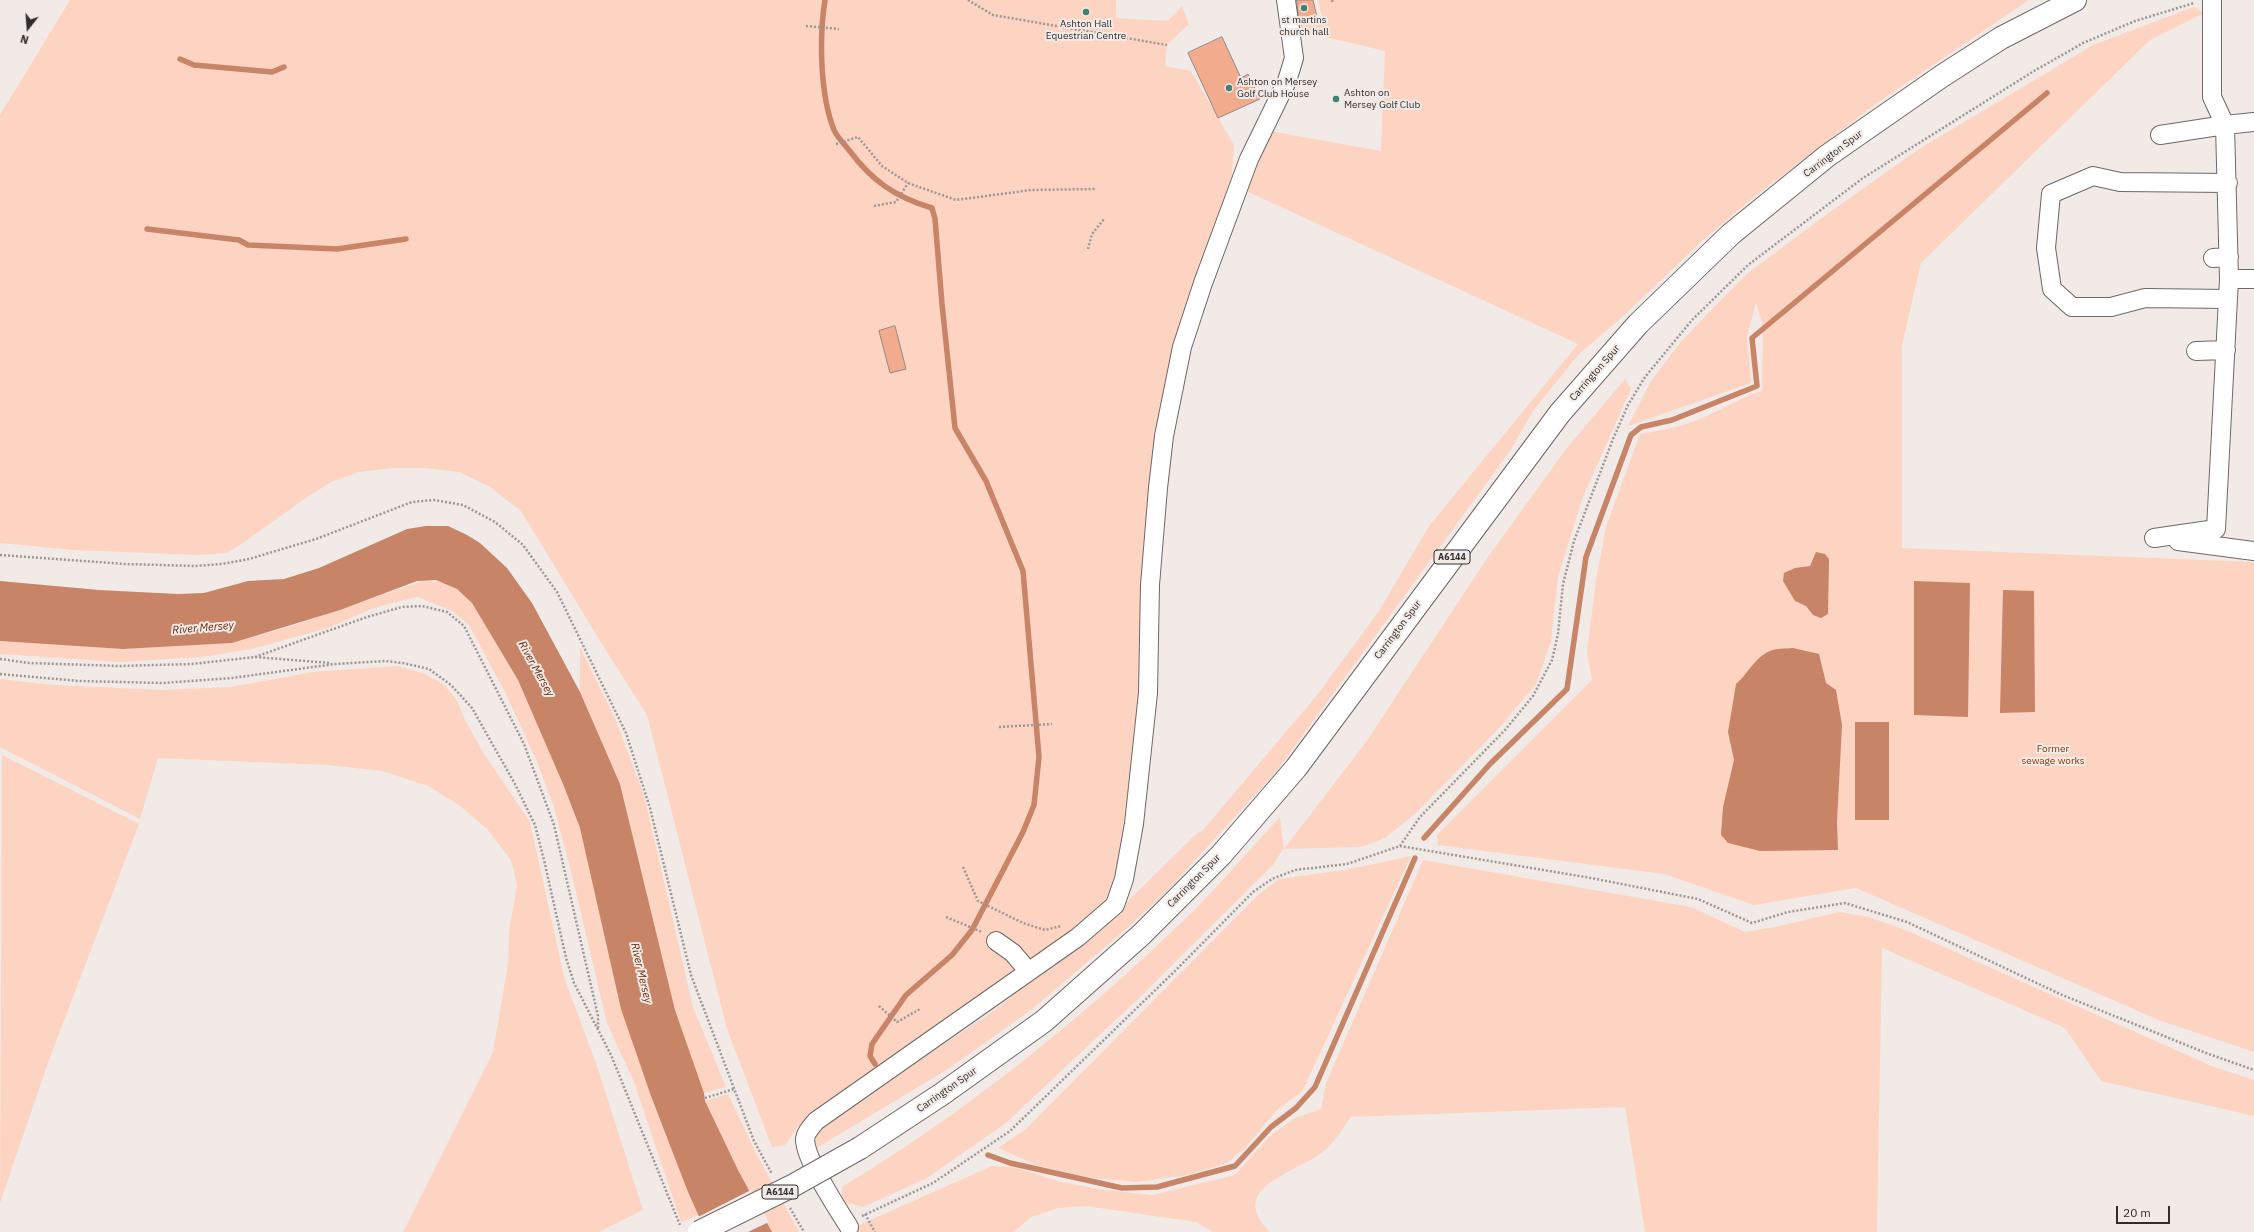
<!DOCTYPE html>
<html>
<head>
<meta charset="utf-8">
<style>
	body { margin:0 }
	#map { position:relative; width:2254px; height:1232px; overflow:hidden; background:#f2eae7; font-family:"IBM Plex Sans",sans-serif }
	canvas { display:block }
	.north { position:absolute; left:8px; top:8px; width:40px; height:40px; -webkit-text-stroke:3px #f2eae7; paint-order:stroke; rotate:197deg; font-size:11px; font-weight:700; line-height:16px; text-align:center; color:#302d2c }
	.north::after { content:''; display:block; margin:auto; width:14px; height:18px; background:#302d2c; clip-path:polygon(50% 0,100% 100%,50% 72%,0 100%) }
	.scale { position:absolute; left:2116px; top:1206px; width:54px; height:18px; box-sizing:border-box; border:2px solid #302d2c; border-top:0; padding-left:5px; font-size:12px; line-height:14px; white-space:nowrap; color:#302d2c; -webkit-text-stroke:3px #f2eae7; paint-order:stroke }
</style>
</head>
<body>
<div id="map">
<canvas width="2254" height="1232"></canvas>
<div class="north">N</div>
<div class="scale">20 m</div>
</div>
<script>
const c = document.querySelector('canvas').getContext('2d');
c.lineJoin = 'round';
function paint(path, color) { c.fillStyle = color; c.fill(path, 'evenodd'); }
function trace(path, color, width, dash) { c.strokeStyle = color; c.lineWidth = width; c.lineCap = dash ? 'butt' : 'round'; c.setLineDash(dash || []); c.stroke(path); }
function label(font, color, halo, rows, align = 'center') {
  c.font = font + ' "IBM Plex Sans",sans-serif'; c.lineWidth = 4; c.setLineDash([]); c.textBaseline = 'middle'; c.strokeStyle = halo; c.fillStyle = color; for (const [text, x, y, turn = 0] of rows) {
    c.save(); c.translate(x, y); c.rotate((+turn || 0) * Math.PI / 180); c.textAlign = isNaN(turn) ? turn : align; if (halo) c.strokeText(text, 0, 0); c.fillText(text, 0, 0); c.restore();
  }
}
paint(new Path2D(`
	M70 0H1116V18L1168 21 1182 6 1189 24 1167 45 1165 66 1191 71 1234 145 1232 174 1177 352 1142 690 1118 875 1105 905 1074 933 812 1113 797 1128 785 1145 772 1147 727 1029 647 715 600 641 521 511 490 487 459 472 425 468H393L359 472 331 482 303 500 240 545 226 553 198 555 73 550 0 543V115Z
	M1318 0H2029L1877 103 1749 201 1702 241 1618 321 1580 353 1533 411 1510 451 1276 772 1166 892 1124 931 1031 1010 945 1071 815 1149 814 1135 824 1122 991 1013 1120 909 1192 838 1203 830 1317 695 1379 611 1429 526 1578 344 1244 190 1270 131 1381 151 1385 51 1296 30V23L1324 25Z
	M2194 7 2204 13 2150 40 1921 263 1902 345V548L2254 562V1052L2161 1021 1856 888 1754 905 1664 874 1438 845 1437 835 1592 680 1587 653 1596 580 1606 527 1640 434C1664 430 1689 425 1711 414 1730 405 1742 397 1762 391L1763 326 1756 303 1747 337 1751 383 1628 426 1651 381 1680 343 1712 309 1748 273 1823 217 1919 149 2093 45Z
	M1625 379 1631 389 1583 497 1558 577 1551 642 1536 684 1500 727 1415 814 1385 838 1361 847 1283 849 1273 865 1139 998 1006 1123 927 1178 863 1207 842 1202V1187C963 1114 1079 1021 1181 923 1216 890 1247 852 1280 817L1284 849 1366 742 1488 557 1566 449Z
	M425 580 447 583 457 589 472 603 518 680 545 738 580 828 688 1192 699 1215 681 1222 634 1082 607 1023 570 867 553 804 537 762 506 694 469 625 452 611 418 597 399 601 371 609 328 628 252 649 202 657 119 662 0 654V641L123 649 232 643 295 625Z
	M580 647 616 721 644 795 693 1007 726 1087 704 1093 675 1010 620 784 580 692Z
	M397 666 423 673 444 685 456 699 465 720 483 752 530 822 564 977 598 1069 643 1210 599 1232H403L493 1052 508 964 509 932 517 885 511 860 487 829 459 805 428 786 382 771 327 765 158 758 140 819 0 747V679L54 685 162 690 231 687 313 672Z
	M2 755 139 824 49 1060 0 1203Z
	M1411 856 1302 1092 1278 1109 1244 1149 1227 1163 1188 1175 1136 1182 1084 1177 1036 1165 998 1148 1026 1129 1257 896 1279 879 1345 870Z
	M1423 860 1691 907 1745 932 1775 927 1839 912 1869 917 1908 931 2214 1067 2254 1080V1116L2101 1081 2065 1028 1882 948 1877 1232H1645L1625 1107 1351 1117C1343 1128 1335 1142 1324 1151 1297 1173 1225 1187 1270 1232H1213L1196 1222 1086 1206 1058 1208 1031 1217 1014 1232H855L857 1226 992 1166 1013 1167 1061 1182 1104 1190 1152 1195 1235 1175 1270 1136 1295 1118 1321 1109 1326 1083Z
	M728 1094 757 1155 799 1232H772L739 1172 705 1101Z`), '#fdd4c2');
paint(new Path2D(`
	M426 526H448L467 535 480 543 507 568 532 603 580 692 620 784 675 1010 704 1093 705 1101 739 1172 772 1232H706L688 1192 651 1096 621 1009 580 828 563 784 518 680 472 603 457 589 436 580 417 581 340 610 232 643 123 649 0 641V581L99 590 178 594 204 593 248 581 284 579 319 568 407 529Z
	M1816 552 1825 554 1829 559 1828 614 1821 618 1813 615 1806 606 1795 601 1783 581 1784 573 1795 568 1810 566Z
	M1914 581 1970 583 1968 717 1914 715Z
	M2003 590 2034 591 2035 712 2000 713Z
	M1793 648 1819 654 1826 683 1836 690 1842 725 1837 822 1838 850 1760 851 1728 843 1721 835 1723 807 1734 760 1728 732 1736 684C1748 674 1755 657 1770 651 1776 648 1786 649 1793 648Z
	M1855 722H1889V820H1855Z`), '#c78467');
paint(new Path2D(`
	M751 1190 769 1222 748 1232H704L698 1217Z`), '#f2eae7');
trace(new Path2D(`
	M825 0C819 37 820 95 834 130 837 137 844 144 849 150 872 181 895 197 932 208L935 219 942 304 955 428 986 481 1023 571 1039 757 1034 805 1023 832 972 930 952 955 906 995 872 1044 870 1056 875 1064
	M180 59 194 65 272 72 284 67
	M147 229 239 240 248 245 337 249 406 239
	M1424 838 1490 764 1567 689 1586 557 1631 435 1641 427 1672 420 1757 386 1752 338 2047 93
	M988 1155 1010 1163 1122 1188 1157 1187 1235 1166 1271 1127 1296 1108 1315 1087 1415 858`), '#c78467', 5.5);
const building = new Path2D(`
	M1297 0H1313L1317 17 1299 20Z
	M1222 37 1241 78 1248 74 1260 99 1218 118 1188 53Z
	M895 326 906 369 890 373 879 331Z`);
paint(building, '#f2ac8d');
trace(building, '#918a87', 1);
const minor = new Path2D(`
	M2212 0V97L2225 125 2254 122
	M2160 135 2225 125 2229 279H2254
	M2228 183 2120 182 2093 176 2051 194 2046 248 2052 289 2072 307H2111L2145 298 2228 299
	M2213 258 2229 257
	M2196 351 2226 350
	M2154 538 2216 529 2229 279
	M2178 541 2254 551
	M996 941 1013 953 1028 971
	M849 1227C837 1208 806 1161 805 1140 805 1133 812 1126 816 1121L1078 937 1115 905 1124 879 1134 824 1148 693 1150 585 1158 488 1164 436 1182 347 1203 283 1249 159 1287 81 1294 58 1286 0`);
const major = new Path2D(`
	M860 1148 942 1094 1044 1021 1141 935 1221 855 1296 768 1560 413 1638 324 1731 234 1827 156 1942 76 2001 38 2075 0`);
trace(minor, '#6e6865', 20);
trace(major, '#6e6865', 24);
trace(new Path2D(`
	M968 0 993 15 1167 45
	M1332 0 1333 3
	M806 26 839 29
	M836 144 858 137 882 166 908 183 956 200 1031 190 1095 189
	M874 206 896 202 908 183
	M1088 249 1092 234 1104 219
	M0 555 125 564 196 566 222 564 249 559 316 539 412 502 434 500 463 505 495 522 523 545 557 592 626 733 650 808 691 975 754 1141 772 1174
	M255 657 367 617 402 607 422 606 447 612 464 626 524 744 554 825 598 1016V1028
	M0 659 29 663 119 666 192 664 255 657 330 663
	M0 674 79 681 163 683 232 678 335 664 385 661 403 663 429 669 451 685 472 708 515 784 535 825 544 860 566 958 574 983 611 1055 680 1225
	M999 727 1052 724
	M1400 846 1420 817 1505 730 1533 696 1552 660 1558 634 1563 584 1574 541 1613 439 1628 405 1645 377 1692 320 1748 265 1863 178 2034 71 2083 43 2135 21 2194 3
	M963 867 978 901 1023 923 1045 930 1061 926
	M946 917 982 932
	M879 1006 897 1022 920 1009
	M705 1098 734 1089
	M790 1208 804 1232
	M865 1214 875 1232
	M862 1216 933 1183 1010 1131 1176 970 1253 892 1272 879 1295 870 1347 864 1400 846 1591 878 1698 899 1752 923 1788 912 1845 903 1907 922 2060 994 2206 1053 2254 1070`), '#9c9694', 2.5, [2, 2]);
trace(minor, '#fff', 18);
trace(major, '#fff', 22);
const majorBridge = new Path2D(`
	M699 1232 794 1185 860 1148`);
trace(majorBridge, '#6e6865', 24, []);
trace(majorBridge, '#fff', 22);
for (const [x, y, r, color] of [
	[1304,8,4,"#418170"],
	[1086,12,4,"#418170"],
	[1229,88,4,"#418170"],
	[1336,99,4,"#418170"]
]) { const dot = new Path2D(); dot.arc(x, y, r, 0, 2 * Math.PI); c.fillStyle = color; c.fill(dot); trace(dot, '#f2eae7', 1.5); }
for (const [x, y, w] of [
	[1452,557,36],
	[780,1192,36]
]) { const box = new Path2D(); box.roundRect(x - w / 2, y - 7, w, 14, 3); c.fillStyle = '#f2eae7'; c.fill(box); trace(box, '#302d2c', 1); }
label('bold 9px', '#302d2c', null, [
	["A6144",1452,557],
	["A6144",780,1192]
]);
label('10px', '#302d2c', '#f2eae7', [
	["st martins",1304,20],
	["church hall",1304,32],
	["Ashton Hall",1086,24],
	["Equestrian Centre",1086,36],
	["Ashton on Mersey",1237,82,"left"],
	["Golf Club House",1237,94,"left"],
	["Ashton on",1344,93,"left"],
	["Mersey Golf Club",1344,105,"left"]
]);
label('10px', '#302d2c', '#f2eae7', [
	["Carrington Spur",1833,154,-37],
	["Carrington Spur",1595,373,-49],
	["Carrington Spur",1398,630,-53],
	["Carrington Spur",1194,881,-45],
	["Carrington Spur",947,1090,-35]
]);
label('10px', '#863505', '#f2eae7', [
	["Former",2053,749],
	["sewage works",2053,761]
]);
label('italic 11px', '#662807', '#f2eae7', [
	["River Mersey",203,628,-5],
	["River Mersey",536,669,61],
	["River Mersey",641,973,77]
]);
</script>
</body>
</html>
